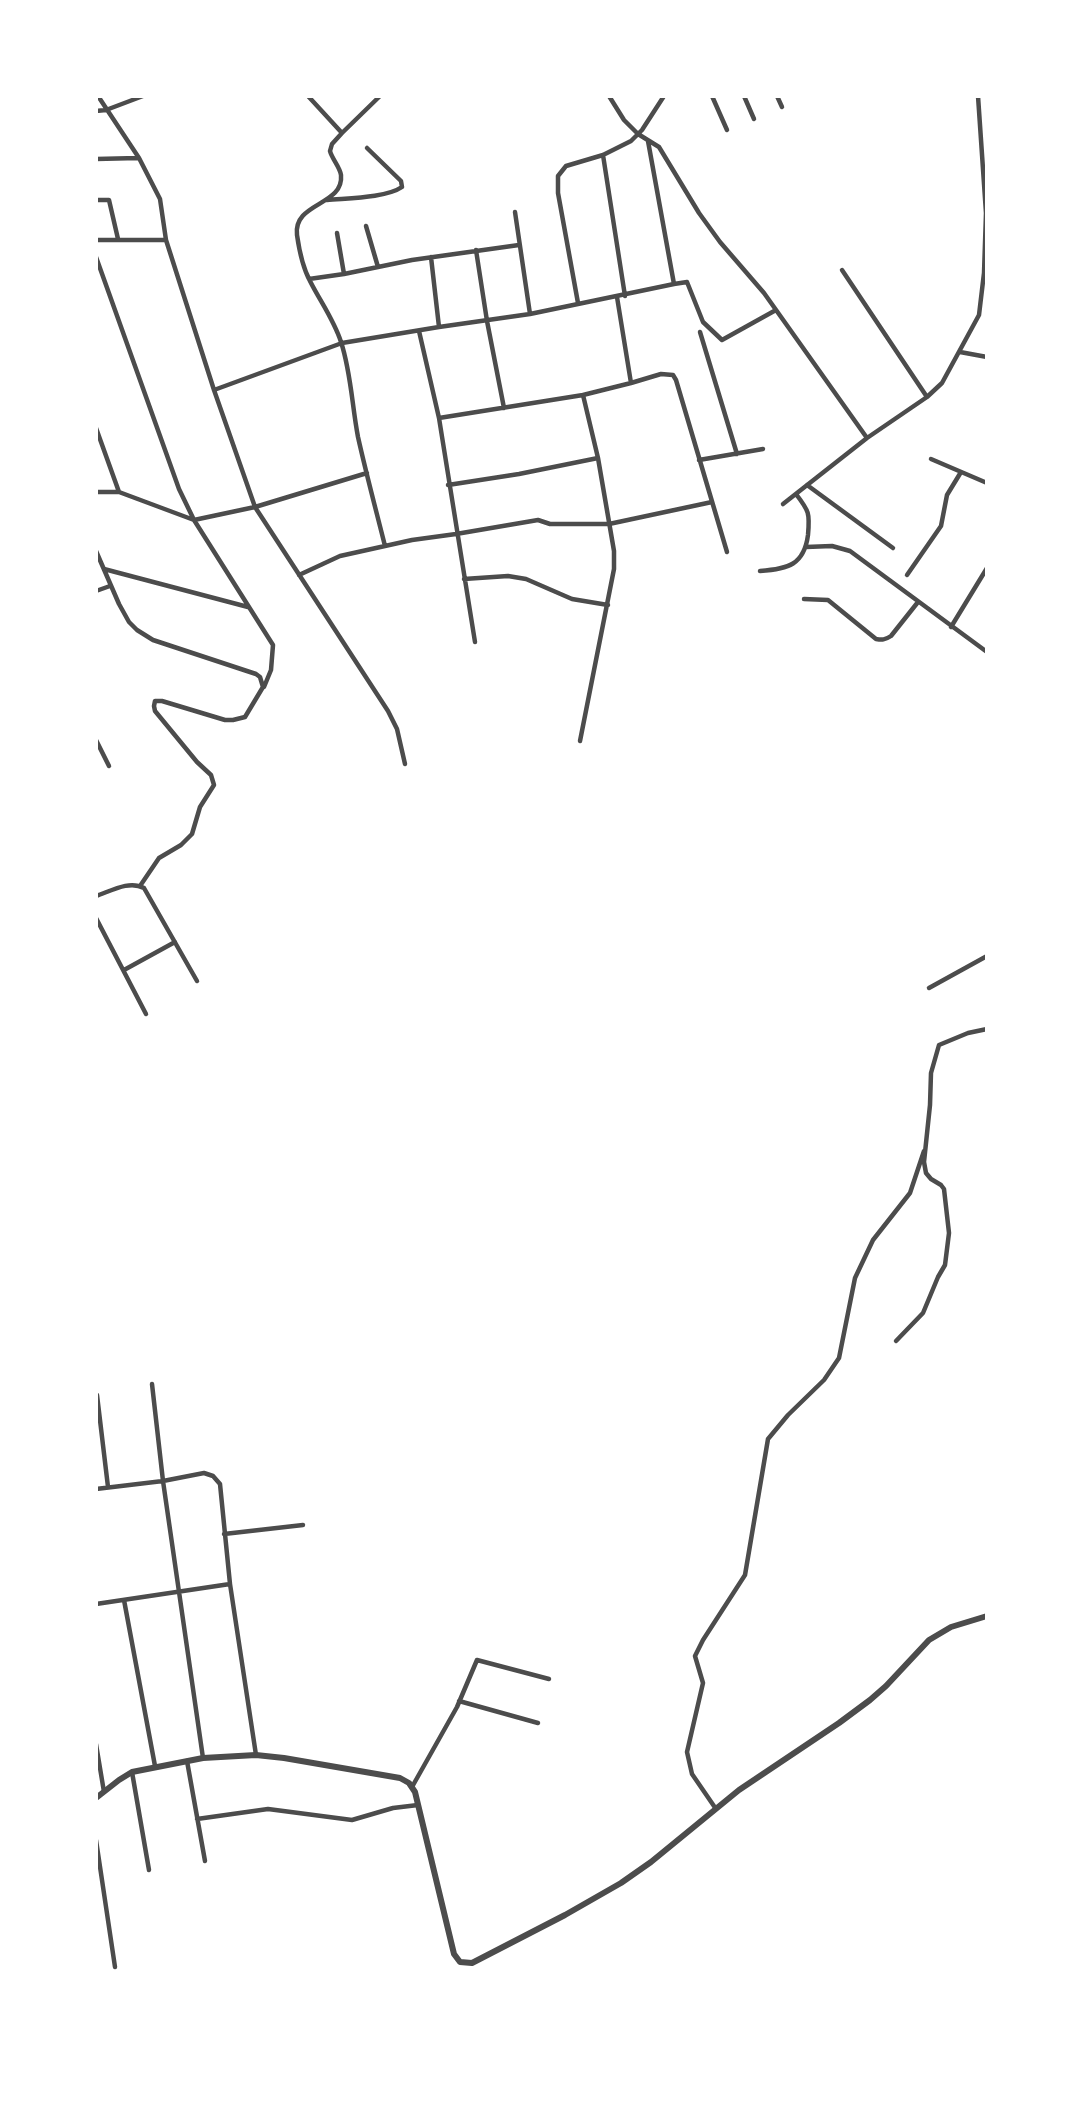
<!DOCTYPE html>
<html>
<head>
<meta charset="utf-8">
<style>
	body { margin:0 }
	#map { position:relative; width:1083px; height:2103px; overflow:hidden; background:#fff; font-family:Georgia,serif }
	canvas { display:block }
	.frame { position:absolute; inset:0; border:98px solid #fff; pointer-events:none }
</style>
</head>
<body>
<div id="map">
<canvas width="1083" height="2103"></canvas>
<div class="frame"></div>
</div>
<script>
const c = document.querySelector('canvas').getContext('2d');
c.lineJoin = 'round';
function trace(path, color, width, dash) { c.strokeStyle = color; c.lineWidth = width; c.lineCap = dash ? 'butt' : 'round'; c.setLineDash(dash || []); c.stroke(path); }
trace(new Path2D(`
	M98 96 139 158 160 199 166 240 214 390 255 507 388 711 397 729 405 764
	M308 96 342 133 380 96
	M609 96 624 120 638 134 659 147 699 213 720 242 764 293 867 438
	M712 96 727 130
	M744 96 754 119
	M777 96 782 107
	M96 111 106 110 143 96
	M342 133 332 144 330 151C332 159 340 167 341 175 344 206 293 202 297 235 299 249 303 268 310 281 320 301 334 320 341 342 351 372 352 406 358 437 366 473 376 510 385 546
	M648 141 674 284
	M603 155 625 296
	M96 159 138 158
	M96 200H109L118 239
	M327 200C347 198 386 198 402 187L401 181 367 148
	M515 212 530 314
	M366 226 378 267
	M337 233 344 274
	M96 240H166
	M476 250 487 321 504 408
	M96 257 179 489 194 520 273 645 271 670 264 687
	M431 257 439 327
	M842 270 927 397
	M309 279 344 274 412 260 519 245
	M617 297 631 383
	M578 303 558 193V176L566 166 603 155 631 141 642 130 664 96
	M419 331 439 418 475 642
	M700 332 737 454
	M960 352 987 357
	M214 390 342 343 439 327 530 314 674 284 687 282 703 322 722 340 776 310
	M583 395 631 383 661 374 673 375 676 380 727 552
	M439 418 583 395 598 458 519 474 448 485
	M96 428 119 492H96
	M931 459 987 483
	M699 460 763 449
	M807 485 893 548
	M119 492 194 520 255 507 367 473
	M783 504 867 438 927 397 942 383 979 315 984 273 986 213 978 96
	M806 547 832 546 850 551 987 652
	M96 551 119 604 129 622 137 630 153 640 256 674 260 677 263 687 245 717 233 720H225L162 701H155L154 706 155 711 197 762 211 775 214 785 200 807 192 834 181 845 159 858 140 886
	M104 569 248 607
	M760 571C788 569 804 565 808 535 810 513 809 511 796 494
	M299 575 340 556 412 540 456 534 538 520 550 524H609L712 502
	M907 575 941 526 947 495 961 472
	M464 579 508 576 526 579 572 599 608 605
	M96 591 110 586
	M804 599 828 600 876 639C882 640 885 640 891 636L918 602
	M951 627 987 568
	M96 740 109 766
	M580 741 614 569V551L598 458
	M96 896C111 891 129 880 144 888L197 981
	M96 918 146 1014
	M124 970 175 942
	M929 988 987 956
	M896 1341 923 1313 938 1277 945 1265 949 1233 944 1189 941 1185 931 1179 926 1173 924 1162 930 1105 931 1073 939 1045 968 1033 987 1029
	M152 1384 163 1481 204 1473 213 1476 220 1484 230 1584
	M97 1395 108 1487
	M96 1489 163 1481 203 1758
	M224 1534 303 1525
	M124 1600 155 1766
	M96 1604 230 1584 256 1755
	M459 1701 538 1723
	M96 1744 104 1792
	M187 1761 205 1861
	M132 1772 149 1870
	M412 1787 457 1707 477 1660 549 1679
	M716 1809 692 1774 687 1752 703 1683 695 1656 703 1640 745 1575 768 1439 788 1415 824 1380 839 1358 855 1278 873 1240 910 1193 924 1151
	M197 1819 268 1809 352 1820 393 1808 418 1805
	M96 1840 115 1967`), '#4c4c4c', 4.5);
trace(new Path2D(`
	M96 1798 119 1780 132 1772 203 1758 256 1755 284 1758 400 1778 409 1783 415 1792 454 1954 460 1962 472 1963 565 1915 621 1883 651 1862 739 1790 839 1723 870 1700 886 1686 929 1640 951 1627 987 1616`), '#4c4c4c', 6);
</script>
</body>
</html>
